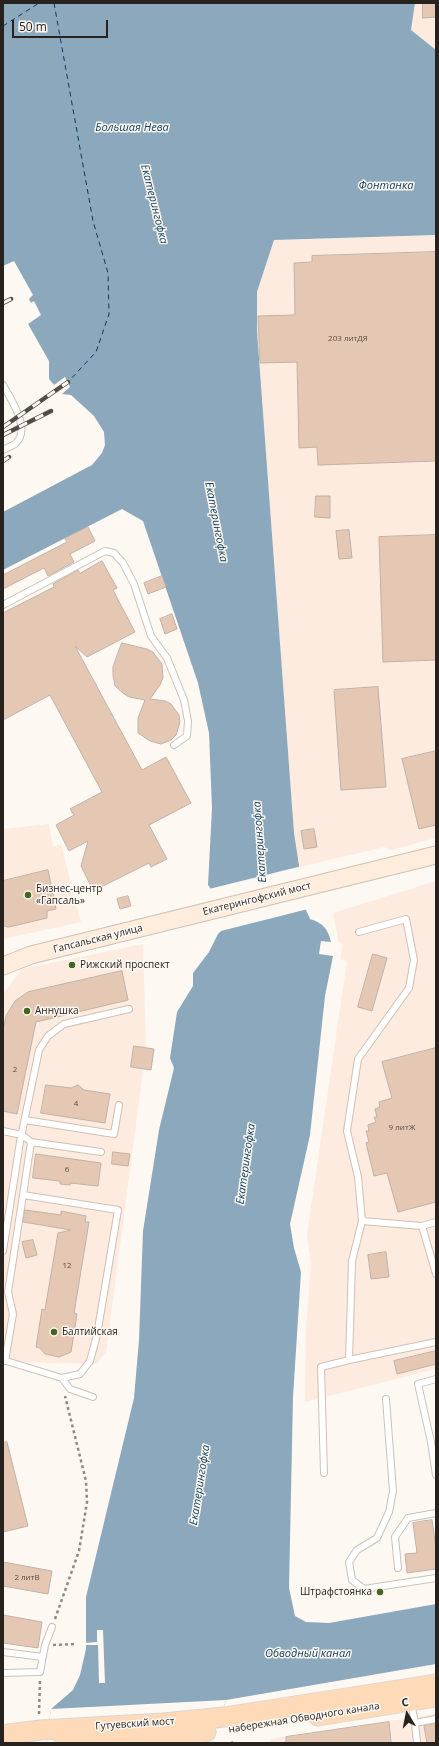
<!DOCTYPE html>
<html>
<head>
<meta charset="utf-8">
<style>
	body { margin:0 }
	#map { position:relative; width:439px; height:1746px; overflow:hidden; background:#fef8f3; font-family:"Open Sans",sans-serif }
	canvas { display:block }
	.frame { position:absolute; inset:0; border:4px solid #27221e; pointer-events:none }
	.north { position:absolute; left:387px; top:1694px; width:40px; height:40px; -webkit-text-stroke:3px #fef8f3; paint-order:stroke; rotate:350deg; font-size:11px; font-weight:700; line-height:16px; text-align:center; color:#27221e }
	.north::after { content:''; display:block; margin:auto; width:14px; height:18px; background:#27221e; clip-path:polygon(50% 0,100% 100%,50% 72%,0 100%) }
	.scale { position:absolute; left:12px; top:20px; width:96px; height:18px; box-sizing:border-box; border:2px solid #27221e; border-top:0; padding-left:5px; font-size:12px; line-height:14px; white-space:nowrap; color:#27221e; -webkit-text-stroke:3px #fef8f3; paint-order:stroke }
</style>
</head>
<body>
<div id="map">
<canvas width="439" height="1746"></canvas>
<div class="frame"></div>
<div class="north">С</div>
<div class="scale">50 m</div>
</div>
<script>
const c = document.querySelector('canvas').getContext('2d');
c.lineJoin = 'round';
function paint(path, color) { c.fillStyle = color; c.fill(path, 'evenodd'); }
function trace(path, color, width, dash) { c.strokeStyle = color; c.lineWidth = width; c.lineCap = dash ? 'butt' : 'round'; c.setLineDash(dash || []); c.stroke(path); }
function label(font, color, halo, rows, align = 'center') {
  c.font = font + ' "Open Sans",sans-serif'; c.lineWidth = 3; c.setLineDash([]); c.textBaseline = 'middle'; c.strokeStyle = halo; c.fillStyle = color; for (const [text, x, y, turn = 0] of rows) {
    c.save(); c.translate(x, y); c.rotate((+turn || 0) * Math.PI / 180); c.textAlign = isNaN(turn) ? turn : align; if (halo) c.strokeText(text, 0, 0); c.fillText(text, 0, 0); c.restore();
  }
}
paint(new Path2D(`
	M415 3H436V50L411 30Z
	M436 235V838L391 850 384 847 300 867 294 833 257 331V292L274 240Z
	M49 824 53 847 61 844 81 922 3 939V829Z
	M436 881V1369L305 1402 306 1330 311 1264 307 1235 347 961 340 959 343 944 339 943 333 913Z
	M143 944 146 1048 106 1352 96 1364 22 1362 3 1356V994L22 969Z
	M436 1714V1743H270L271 1739Z`), '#fcebde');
paint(new Path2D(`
	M3 3H415L411 30 436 50V235L274 240 257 292V331L294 833 306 910 310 919C323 923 328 929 331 942L321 941 319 954 333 956 325 996 310 1135 290 1224 294 1248 301 1272 293 1397 289 1588 295 1616 306 1622 329 1623 436 1604V1664L226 1700 213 1743H46L51 1709 73 1690 80 1675 86 1649V1597L134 1398 139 1340 143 1231 159 1130 174 1068 170 1058 177 1012 193 986V973L209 952 218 934 221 931 211 889 208 885 212 808 209 733 198 683 143 521 122 509 3 570V512L92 465 102 453 105 445 104 432 94 416 71 395 62 394 70 387 65 377 54 385 49 379V361L28 324 41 315 34 301 31 303 29 299 33 295 14 261 3 266Z`), '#8ca8bd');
paint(new Path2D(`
	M302 866 308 909 217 932 219 930 209 889Z
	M97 1630H103L105 1683H99L98 1645H84V1643L97 1642Z
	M226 1700 213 1743H46L51 1709Z`), '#fef8f3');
trace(new Path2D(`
	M54 3 93 221 108 273 109 314 96 352 68 382
	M3 26 39 3`), '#073b5a', 1, [5, 4]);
const building = new Path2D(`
	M423 3H436V17L423 18Z
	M436 252V461L318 465 317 447 299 448 297 362 260 363 258 316 295 315 294 263 312 262V256Z
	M316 496H330V518L315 517Z
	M88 527 95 541 70 554 74 562 48 576 44 568 3 589V575L67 542 65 539Z
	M349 530 352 558 339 559 336 531Z
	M436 535V660L383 662 379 537Z
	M102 561 117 588 113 590 135 632 87 657 75 646 142 770 166 757 191 803 149 825 167 859 151 867 149 863 101 887 91 886 81 866 88 841 69 851 56 825 74 815 70 809 102 792 50 695 3 720V613L54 587 53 584 78 570 80 573Z
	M162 576 166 587 148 594 144 583Z
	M172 614 177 629 165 634 160 619Z
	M122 643 147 649 153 652 162 664 163 678 160 685 150 699 165 701 171 704 179 715 180 722 176 735 171 740 161 744 150 741 138 733V718L145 700 129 697 123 693 115 686 113 675V667Z
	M378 687 386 787 341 790 334 690Z
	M436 751V825L419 829 402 759Z
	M314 829 317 847 304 849 301 831Z
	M48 870 56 909 47 911V918L9 927 3 926V881Z
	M128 896 131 906 120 909 117 899Z
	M373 954 387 958 372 1011 358 1007Z
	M122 971 128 1000 36 1022 17 1114 3 1111V1030L6 1016 15 1001 28 992Z
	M134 1046 154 1049 151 1070 131 1067Z
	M436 1048V1202L398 1212 387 1173 374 1176 366 1143 369 1142 366 1131H369L368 1125 376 1122 374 1117H377L375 1109 380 1107 379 1102 392 1098 382 1062Z
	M46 1085 71 1088 78 1085 84 1090 110 1094 105 1123 41 1113Z
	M113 1152 130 1154 128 1166 112 1164Z
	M36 1154 101 1163 98 1186 70 1183V1185L60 1184V1181L33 1178Z
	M25 1210 61 1215V1211L86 1216 85 1222H89L74 1313 77 1314 71 1352 59 1357 45 1354 40 1348 36 1347 42 1309 45 1310 58 1233 71 1230 23 1222Z
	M33 1240 37 1255 26 1258 22 1242Z
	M386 1252 389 1277 371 1279 368 1255Z
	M436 1351V1364L397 1374 394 1361Z
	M7 1442 28 1526 3 1532V1443Z
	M432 1520 436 1548V1569L407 1573 405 1554 417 1553 413 1523Z
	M3 1562 52 1571 48 1594 3 1586Z
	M3 1615 42 1622 38 1648 3 1643Z
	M389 1722 391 1743H286V1737Z
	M436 1724V1743H427L424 1726Z`);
paint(building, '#e5c8b3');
trace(building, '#c0b2a8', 1);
const lane = new Path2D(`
	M3 385C11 400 32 429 15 444 12 446 6 448 3 450
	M3 605 105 551 114 553 123 563 134 584 151 636 167 658 184 700 188 721 187 736 174 745
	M359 932 406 919 414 960 409 988 358 1059 347 1131 358 1177 362 1221 422 1226 436 1222
	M25 1120 114 1134 119 1105
	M3 1131 22 1135 31 1142 101 1152
	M422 1226 436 1274
	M3 1251 20 1142 39 1050 48 1036 64 1024 129 1009
	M3 1360 62 1378 80 1374 90 1361 97 1335 118 1210 23 1195 31 1142
	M349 1360 352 1261 362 1221
	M5 1361 13 1314 8 1292 23 1195
	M62 1378 70 1389 93 1397
	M436 1379 418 1384 431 1442 436 1475
	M386 1399 393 1491 389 1512 377 1538 357 1550 349 1562 352 1580 364 1589 436 1578
	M324 1473 321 1367 349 1360 436 1342
	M398 1568 395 1537 408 1518 436 1513
	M3 1652 43 1657
	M3 1673 40 1672 45 1645 52 1627
	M411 1703 415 1723
	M417 1743 415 1723 436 1719`);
const secondary = new Path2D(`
	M3 966 31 955 436 855`);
const primary = new Path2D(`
	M318 1716 436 1697
	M7 1743 9 1734 41 1730 163 1723 224 1717 436 1684
	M64 1743 139 1739 206 1732`);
trace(lane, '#cfc0b6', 8);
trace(secondary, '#cfc0b6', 19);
trace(primary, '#d8d7d6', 21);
trace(new Path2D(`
	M55 1619 79 1551 87 1502 86 1481 65 1396
	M53 1645 77 1644
	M39 1714 40 1681
	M232 1743 233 1742`), '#8f8985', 2.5, [3, 3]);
trace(lane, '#fff', 6);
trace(secondary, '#feeddc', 17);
trace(primary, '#fedab9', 19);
const rail = new Path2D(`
	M3 303 11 299
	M3 427 68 382
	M3 435 51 411
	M3 461 9 457`);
trace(rail, '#524d49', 4.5);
trace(rail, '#fef8f3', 3, [9]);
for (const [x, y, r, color] of [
	[28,895,4,"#416720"],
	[72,965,4,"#416720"],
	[27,1011,4,"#416720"],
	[54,1332,4,"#416720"],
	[380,1592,4,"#416720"]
]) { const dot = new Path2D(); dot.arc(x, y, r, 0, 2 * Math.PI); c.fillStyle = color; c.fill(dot); trace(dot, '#fef8f3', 1.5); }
label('8px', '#564c43', null, [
	["203 литДЯ",348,339],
	["2",15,1070],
	["4",76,1104],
	["9 литЖ",402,1128],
	["6",67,1170],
	["12",67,1266],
	["2 литВ",27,1578]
]);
label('10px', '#27221e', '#fef8f3', [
	["Бизнес-центр",36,889],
	["«Гапсаль»",36,901],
	["Рижский проспект",80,965],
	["Аннушка",35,1011],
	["Балтийская",62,1332],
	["Штрафстоянка",372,1592,"right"]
], 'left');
label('10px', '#27221e', '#fef8f3', [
	["Екатерингофский мост",257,899,-14],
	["Гапсальская улица",98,939,-14],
	["набережная Обводного канала",304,1718,-9],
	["Гутуевский мост",135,1724,-4]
]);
label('italic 11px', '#073b5a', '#fef8f3', [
	["Большая Нева",132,128],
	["Фонтанка",386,186],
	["Екатерингофка",154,204,76],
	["Екатерингофка",216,522,79],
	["Екатерингофка",260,842,-94],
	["Екатерингофка",246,1164,-82],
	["Екатерингофка",200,1485,-81],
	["Обводный канал",308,1654]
]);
</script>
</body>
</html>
